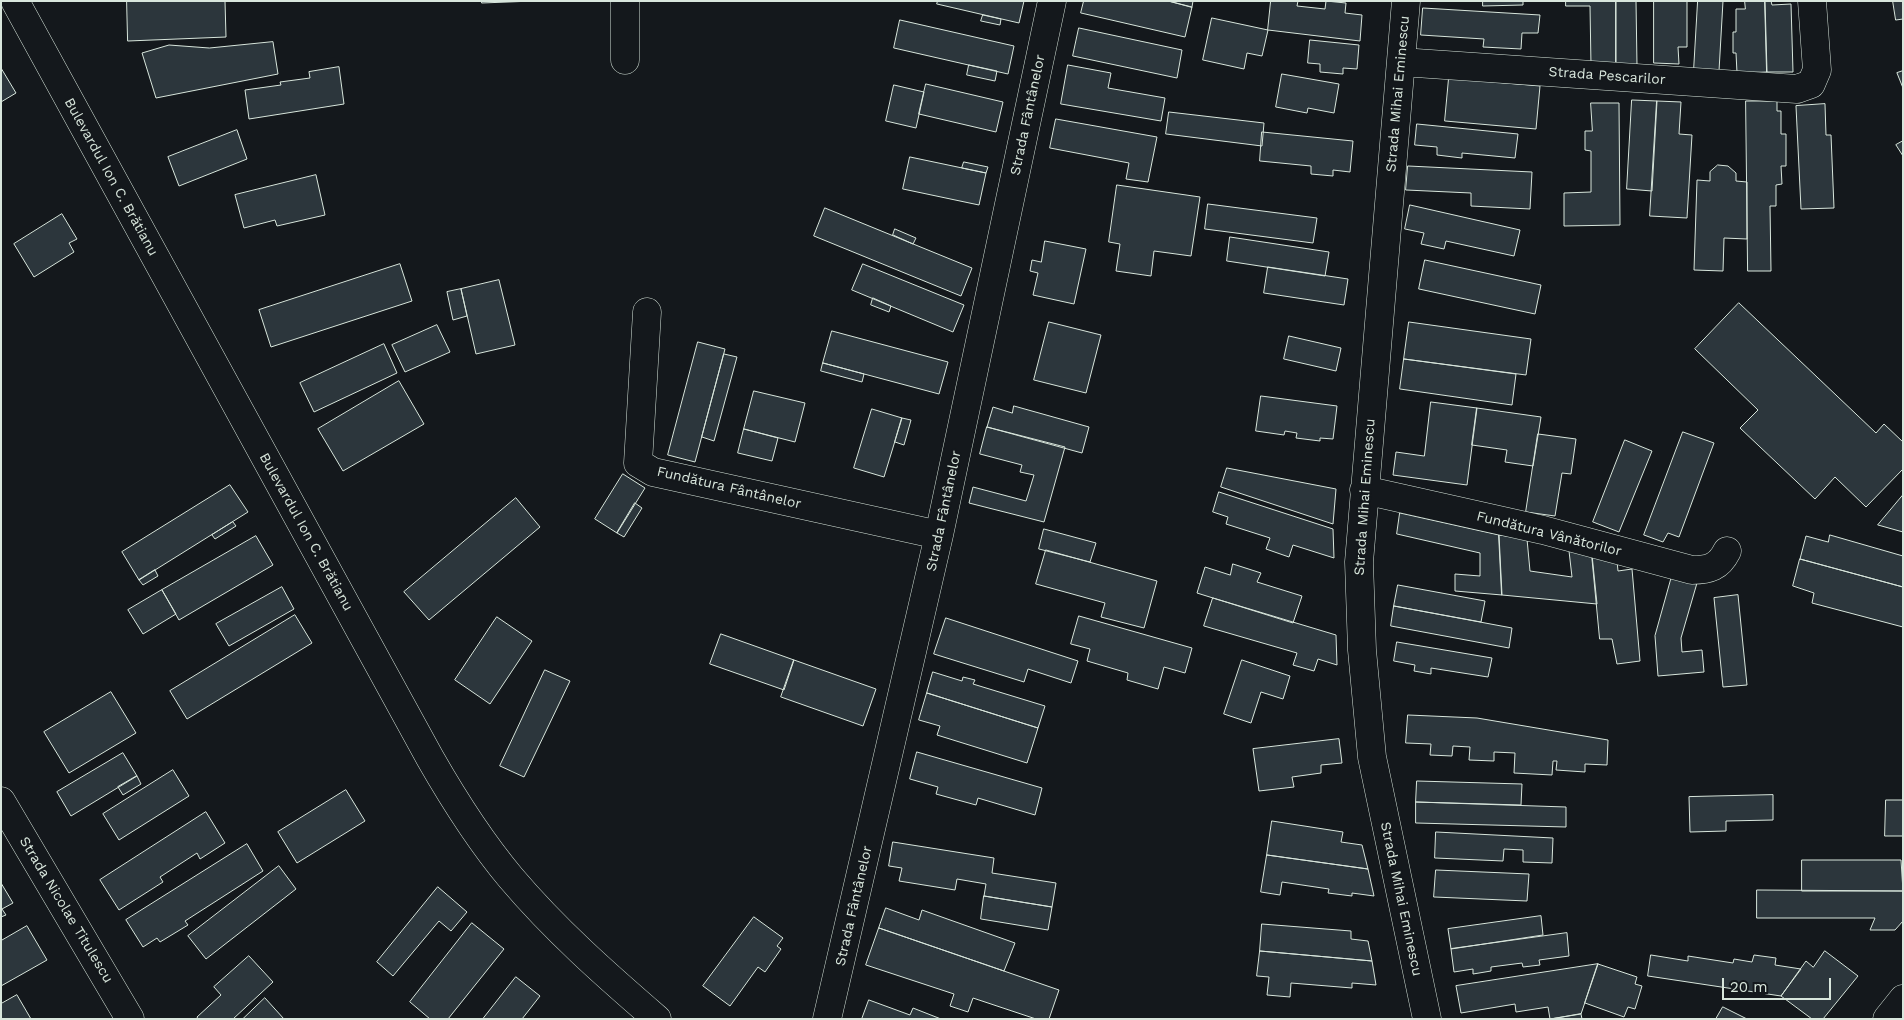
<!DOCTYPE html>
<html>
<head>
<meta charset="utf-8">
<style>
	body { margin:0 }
	#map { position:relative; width:1904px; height:1020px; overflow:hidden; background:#14181c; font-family:"Work Sans",sans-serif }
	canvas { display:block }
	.frame { position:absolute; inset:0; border:2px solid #d8e6dc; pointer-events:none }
	.scale { position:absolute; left:1722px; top:978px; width:109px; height:22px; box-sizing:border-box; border:2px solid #d8e6dc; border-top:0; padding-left:6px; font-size:15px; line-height:18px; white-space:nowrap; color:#d8e6dc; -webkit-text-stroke:4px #14181c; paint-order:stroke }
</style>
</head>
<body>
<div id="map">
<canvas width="1904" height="1020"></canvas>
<div class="frame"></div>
<div class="scale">20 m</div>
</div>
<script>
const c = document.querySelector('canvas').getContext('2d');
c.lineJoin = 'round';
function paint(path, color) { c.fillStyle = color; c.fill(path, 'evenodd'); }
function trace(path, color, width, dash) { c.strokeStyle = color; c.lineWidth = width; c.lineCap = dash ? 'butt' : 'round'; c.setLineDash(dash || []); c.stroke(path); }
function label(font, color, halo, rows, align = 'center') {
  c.font = font + ' "Work Sans",sans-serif'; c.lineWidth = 4; c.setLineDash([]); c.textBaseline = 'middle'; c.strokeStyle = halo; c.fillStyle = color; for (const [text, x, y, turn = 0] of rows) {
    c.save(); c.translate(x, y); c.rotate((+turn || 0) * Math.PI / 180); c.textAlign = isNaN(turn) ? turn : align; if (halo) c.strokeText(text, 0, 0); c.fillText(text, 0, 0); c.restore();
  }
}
const building = new Path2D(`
	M127 1H225L226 37 128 41Z
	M482 1H534L482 3Z
	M938 1H1024L1019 23 937 4Z
	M1084 1H1168L1192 7 1185 37 1081 13Z
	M1169 1H1193L1192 7Z
	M1271 1H1298L1297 6 1325 9 1326 1 1346 3 1345 13 1362 15 1360 41 1268 30Z
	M1483 1H1523V5L1483 6Z
	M1566 1H1616V65L1591 66 1590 6H1566Z
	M1616 1H1636L1637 66 1616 65Z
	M1654 1H1687V47H1678L1679 64 1654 63Z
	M1698 1H1723L1719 71 1694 70Z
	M1745 1H1765L1767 72 1737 73 1736 53H1733V32H1736V9H1745Z
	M1765 1H1771L1772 5 1791 4 1793 72H1767Z
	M1893 1H1903V19L1896 20Z
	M1423 8 1540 15 1538 33H1522L1521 49 1483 47 1484 39 1421 35Z
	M983 15 1001 19 1000 25 981 21Z
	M1212 18 1268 30 1262 56 1247 53 1244 69 1203 60Z
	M900 20 1014 46 1008 74 894 48Z
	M1079 28 1182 50 1177 78 1073 56Z
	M1310 40 1359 45 1357 69 1343 68V74L1320 72V64L1308 63Z
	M273 42 278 74 156 98 142 53 169 45 209 48Z
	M969 65 997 71 995 81 967 75Z
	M1068 65 1111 73 1108 88 1165 98 1161 121 1061 104Z
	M339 67 344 104 249 119 245 90 281 85 280 82 310 78 309 72Z
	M1 68 16 93 1 102Z
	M1903 71V88L1897 73Z
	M1282 74 1339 84 1334 113 1308 108 1307 113 1276 107Z
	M1449 78 1540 86 1536 129 1445 121Z
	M926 84 1003 102 996 132 919 114Z
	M894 85 924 92 916 128 886 121Z
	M1632 100 1657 101 1652 191 1627 189Z
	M1657 101 1681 102 1679 134 1692 135 1687 218 1650 216Z
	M1746 101H1777V111H1781V134H1786V166H1781L1782 184 1776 185V206H1770L1771 271H1748Z
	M1591 103H1619L1620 225 1564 226V193L1591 192V151L1585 150V131H1592Z
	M1825 104 1826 135H1831L1834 208 1801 209 1796 106Z
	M1169 112 1264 123 1262 146 1166 134Z
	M1056 119 1157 137 1148 182 1126 179 1129 163 1050 148Z
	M1417 124 1518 134 1515 158 1462 153V158L1437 155V147L1415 145Z
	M237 130 247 159 179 186 168 157Z
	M1262 132 1353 141 1350 172 1333 170V176L1311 174V166L1260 161Z
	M1903 141V156L1896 145Z
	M910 157 986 173 979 205 903 189Z
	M964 162 988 167 986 173 962 168Z
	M1718 165 1728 166 1736 173V181L1747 182V239L1724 238 1723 271 1694 270 1697 180 1710 181V172Z
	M1408 166 1532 172 1530 209 1471 206V193L1406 190Z
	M316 175 325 215 277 226 275 220 244 228 235 195Z
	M1117 185 1200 197 1191 256 1154 251 1151 276 1116 271 1120 244 1109 242Z
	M1208 204 1317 218 1313 243 1205 229Z
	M1410 205 1520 230 1514 256 1446 241 1444 249 1421 244 1424 233 1405 229Z
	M825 208 972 268 961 296 814 236Z
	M62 214 77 239 69 243 74 252 34 277 14 244Z
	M895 229 916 238 913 244 893 235Z
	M1230 237 1329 252 1325 276 1227 261Z
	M1045 241 1086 249 1074 304 1033 295 1038 273 1030 271 1032 260 1041 262Z
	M1425 260 1541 285 1535 314 1419 289Z
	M400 264 412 301 271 347 259 310Z
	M863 264 964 305 953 332 852 290Z
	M1268 267 1348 279 1344 305 1264 293Z
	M499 280 515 345 476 354 461 289Z
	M461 289 467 316 453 320 447 292Z
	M873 298 891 306 889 312 871 305Z
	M1739 303 1876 433 1884 424 1903 442V469L1866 507 1835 477 1815 499 1740 428 1758 410 1695 349Z
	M1049 322 1101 335 1086 393 1034 380Z
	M1409 322 1531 339 1526 375 1404 359Z
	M437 325 450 352 405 372 392 345Z
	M832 331 948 362 939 394 823 363Z
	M1289 336 1341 348 1336 371 1284 359Z
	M698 342 725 349 695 462 668 455Z
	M384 344 397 373 314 412 300 383Z
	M724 354 737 357 714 441 702 437Z
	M1404 359 1516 374 1512 405 1400 389Z
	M823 363 864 374 862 382 821 371Z
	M399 381 424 424 343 471 318 429Z
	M754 391 805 403 795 442 744 429Z
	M1261 396 1337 406 1333 439 1320 438V441L1296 438 1297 433 1285 431 1284 435 1256 431Z
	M1431 402 1477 408 1467 485 1393 475 1396 452 1424 456Z
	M1014 406 1089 427 1082 453 987 427 993 407 1012 413Z
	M1477 408 1541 417 1533 466 1505 462 1507 450 1472 445Z
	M872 409 902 418 884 477 854 468Z
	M902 418 911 420 904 445 895 442Z
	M987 427 1065 447 1044 522 969 503 973 487 1026 501 1034 475 1020 472 1022 465 980 454Z
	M744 429 778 438 772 461 738 453Z
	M1683 432 1714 443 1679 537 1668 533 1663 542 1644 535Z
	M1538 434 1576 439 1571 474 1562 473 1555 516 1526 512Z
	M1625 440 1652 451 1619 532 1593 522Z
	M1227 468 1336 489 1333 524 1221 487Z
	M623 474 645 488 617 533 595 519Z
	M230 485 248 512 139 580 122 552Z
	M1219 492 1333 529 1334 558 1293 545 1289 557 1266 549 1270 538 1226 524 1228 517 1213 512Z
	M1903 495V532L1878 525Z
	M516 498 540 527 429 620 404 592Z
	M635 503 642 508 624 537 617 533Z
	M1400 513 1499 535 1502 595 1455 591V574L1480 576V553L1397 534Z
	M233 522 236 526 215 539 212 535Z
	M1044 529 1096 543 1090 562 1039 549Z
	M1499 535 1527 539 1530 571 1572 577 1569 551 1592 555 1597 604 1502 595Z
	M1830 535 1903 556V587L1800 559 1806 536 1828 542Z
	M256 536 273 565 179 620 162 590Z
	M1046 550 1157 581 1144 628 1101 617 1105 603 1036 584Z
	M1592 555 1617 561 1618 571 1632 569 1640 661 1617 664 1612 639H1600Z
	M1800 559 1903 587V627L1812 603 1814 593 1793 586Z
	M1233 564 1261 573 1257 582 1302 596 1293 623 1197 593 1205 567 1230 575Z
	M155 570 158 576 143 585 139 580Z
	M1672 576 1697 583 1681 638 1682 652 1702 650 1704 672 1658 676 1655 636Z
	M1398 585 1485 601 1481 622 1394 606Z
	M282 587 294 609 229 646 216 624Z
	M162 590 176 614 143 634 128 610Z
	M1738 595 1747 685 1723 687 1714 598Z
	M1213 598 1336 635 1337 665 1318 659 1314 671 1293 665 1297 653 1204 626Z
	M1394 606 1512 628 1509 648 1391 626Z
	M295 615 312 643 187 719 170 691Z
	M1079 616 1192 648 1185 673 1164 667 1158 689 1127 680 1128 673 1087 661 1090 649 1071 644Z
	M497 617 532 641 490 704 455 680Z
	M946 618 1078 661 1071 683 1028 669 1024 682 934 654Z
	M721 634 794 660 784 690 710 664Z
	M1397 642 1492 658 1488 677 1431 668V674L1414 671 1415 665 1394 661Z
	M794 660 876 689 863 726 781 697Z
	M1242 660 1290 676 1283 699 1261 692 1251 723 1224 714Z
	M545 670 570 681 524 777 500 766Z
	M933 672 962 681 963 677 975 680 973 684 1045 706 1038 728 927 693Z
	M111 692 136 733 69 773 44 732Z
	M927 693 1038 728 1027 763 937 735 940 726 919 720Z
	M1408 715 1477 718 1608 740 1607 765 1585 764V772L1556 770 1557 761H1553L1552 775 1514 773 1515 753 1494 752V761L1469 760 1470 747 1453 746 1452 756 1430 755 1431 744 1406 743Z
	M1339 739 1342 763 1321 765V773L1292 777 1294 787 1259 791 1253 749Z
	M917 752 1042 788 1035 815 978 798 976 805 936 794 938 787 910 779Z
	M123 753 137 776 71 816 57 792Z
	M173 770 189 796 119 840 103 814Z
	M137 776 141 784 123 795 118 787Z
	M1417 781 1522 784 1521 805 1416 802Z
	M346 790 365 821 297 863 278 832Z
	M1773 795V820L1726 821V831L1690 832 1689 797Z
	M1886 800H1903V836H1885Z
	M1416 802 1566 807V827L1416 823Z
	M206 812 225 843 200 859 197 853 160 877 163 882 119 910 100 880Z
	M1272 821 1343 832 1341 842 1362 845 1368 869 1267 855Z
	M1436 832 1553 838 1552 863 1523 862V850L1504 849 1503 861 1435 858Z
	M893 842 994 858 992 873 1056 883 1052 907 984 896 986 884 957 879 955 890 899 881 902 868 889 866Z
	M247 844 263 871 185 921 188 925 160 942 157 938 143 947 126 920Z
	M1267 855 1368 869 1374 896 1352 893V896L1328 893 1329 889 1282 882 1280 895 1261 892Z
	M1802 860H1901L1903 891H1802Z
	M279 866 296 889 206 959 188 936Z
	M1436 870 1529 874 1527 901 1434 897Z
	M1 883 13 903 2 909 6 915 1 917Z
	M438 887 467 912 451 931 439 921 393 976 377 962Z
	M1757 890 1903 891V921L1895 930H1870L1875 918H1757Z
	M984 896 1052 907 1048 930 981 919Z
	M886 908 919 920 922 910 1015 943 1004 971 879 928Z
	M1541 916 1543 935 1451 949 1448 929Z
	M754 917 783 938 777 946 781 949 765 972 758 967 730 1006 703 986Z
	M472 923 504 949 448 1019H430L410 1002Z
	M1262 924 1351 931V939L1368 941 1372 961 1260 951Z
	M27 926 47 960 1 986V941Z
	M879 928 1059 990 1049 1019H1036L973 998 968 1012 950 1006 954 994 866 965Z
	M1567 933 1569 956 1539 960 1540 965 1523 967 1522 963 1491 967V971L1473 974V969L1454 972 1451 949Z
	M1260 951 1372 961 1376 985 1352 983V988L1291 983 1290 997 1267 995 1269 977 1257 976Z
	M1825 951 1858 976 1823 1019H1812L1781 996 1806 961 1813 967Z
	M1651 955 1688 961V956L1733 963 1734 959 1752 962 1754 955 1776 958 1775 965 1801 969 1781 996 1648 976Z
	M249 956 273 982 233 1019H198L197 1017 221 995 214 987Z
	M1598 964 1637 977 1635 984 1642 986 1635 1009 1628 1007 1624 1017 1585 1003Z
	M1598 964 1581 1014 1550 1019 1548 1007 1516 1012 1515 1004 1461 1013 1456 986Z
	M516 977 540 996 522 1019H483Z
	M17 995 31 1019H1V1004Z
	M265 998 284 1019H243Z
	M869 1000 910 1015 913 1008 941 1019H862Z
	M1723 1007 1747 1019H1716Z
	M1581 1014 1582 1019H1551Z`);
paint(building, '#2c363c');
trace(building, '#d8e6dc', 1);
const minor = new Path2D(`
	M625 1V60
	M1406 1 1359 562 1362 650 1372 757 1427 1019
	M1401 62 1797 89 1811 84 1817 70 1812 1
	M647 312 638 463 653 472 939 535
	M1364 490 1543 530 1692 570C1709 570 1719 567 1727 551
	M1 801 130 1019
	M827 1019 939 535 1052 1`);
const secondary = new Path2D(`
	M1887 1019 1903 999`);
const primary = new Path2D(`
	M15 1 430 758C454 800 480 841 511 878 555 930 606 975 657 1019`);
trace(minor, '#d8e6dc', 29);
trace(secondary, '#d8e6dc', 29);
trace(primary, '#d8e6dc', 29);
trace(minor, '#14181c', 28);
trace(secondary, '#14181c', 28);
trace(primary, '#14181c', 28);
label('14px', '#d8e6dc', '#14181c', [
	["Strada Pescarilor",1607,76,4],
	["Strada Mihai Eminescu",1398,94,-85],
	["Strada Fântânelor",1028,115,-78],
	["Bulevardul Ion C. Brătianu",111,177,61],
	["Fundătura Fântânelor",729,488,13],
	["Strada Mihai Eminescu",1365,497,-86],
	["Strada Fântânelor",944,511,-78],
	["Bulevardul Ion C. Brătianu",306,532,61],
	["Fundătura Vânătorilor",1549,534,14],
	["Strada Mihai Eminescu",1401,899,78],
	["Strada Fântânelor",854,906,-77],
	["Strada Nicolae Titulescu",66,910,59]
]);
</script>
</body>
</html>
